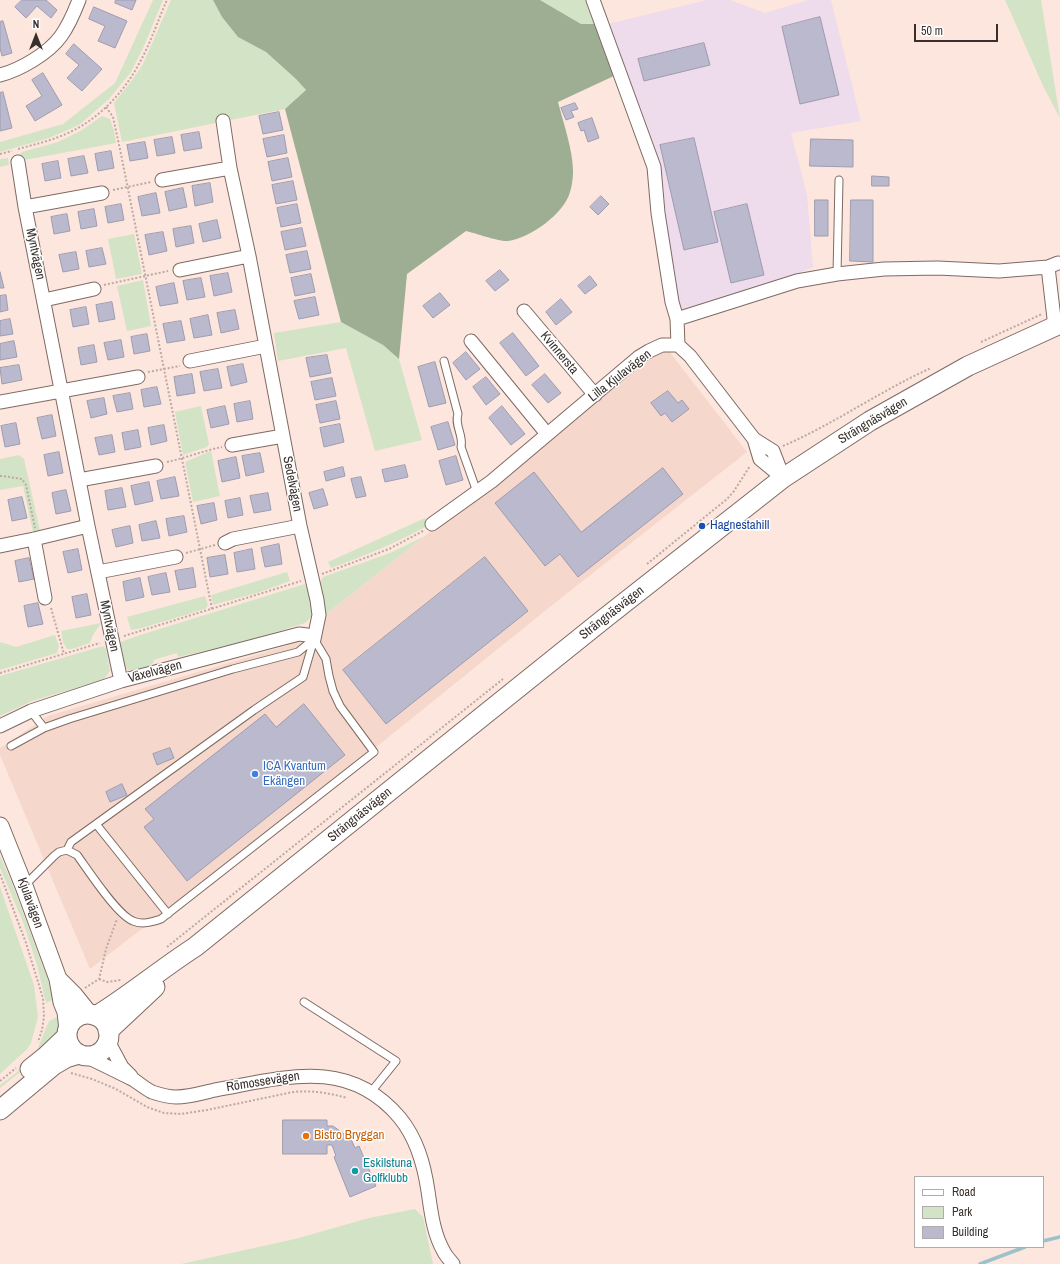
<!DOCTYPE html>
<html>
<head>
<meta charset="utf-8">
<style>
	body { margin:0 }
	#map { position:relative; width:1060px; height:1264px; overflow:hidden; background:#fde6dd; font-family:"Archivo Narrow",sans-serif }
	canvas { display:block }
	.legend { position:absolute; left:914px; top:1176px; width:130px; height:72px; box-sizing:border-box; background:#fff; border:1px solid #afacab; margin:0; padding:5px 7px; list-style:none; font-size:12px; color:#38302c }
	.legend li { display:flex; align-items:center; gap:8px; height:20px }
	.legend b { width:20px; border:1px solid #afacab }
	.north { position:absolute; left:16px; top:16px; width:40px; height:40px; -webkit-text-stroke:3px #fff; paint-order:stroke; rotate:0deg; font-size:11px; font-weight:700; line-height:16px; text-align:center; color:#38302c }
	.north::after { content:''; display:block; margin:auto; width:14px; height:18px; background:#38302c; clip-path:polygon(50% 0,100% 100%,50% 72%,0 100%) }
	.scale { position:absolute; left:914px; top:24px; width:84px; height:18px; box-sizing:border-box; border:2px solid #38302c; border-top:0; padding-left:5px; font-size:12px; line-height:14px; white-space:nowrap; color:#38302c; -webkit-text-stroke:3px #fff; paint-order:stroke }
</style>
</head>
<body>
<div id="map">
<canvas width="1060" height="1264"></canvas>
<ul class="legend">
<li><b style="height:5px;background:#fff"></b>Road</li>
<li><b style="height:11px;background:#d3e4c6"></b>Park</li>
<li><b style="height:11px;background:#bbb9cd"></b>Building</li>
</ul>
<div class="north">N</div>
<div class="scale">50 m</div>
</div>
<script>
const c = document.querySelector('canvas').getContext('2d');
c.lineJoin = 'round';
function paint(path, color) { c.fillStyle = color; c.fill(path, 'evenodd'); }
function trace(path, color, width, dash) { c.strokeStyle = color; c.lineWidth = width; c.lineCap = dash ? 'butt' : 'round'; c.setLineDash(dash || []); c.stroke(path); }
function label(font, color, halo, rows, align = 'center') {
  c.font = font + ' "Archivo Narrow",sans-serif'; c.lineWidth = 3; c.setLineDash([]); c.textBaseline = 'middle'; c.strokeStyle = halo; c.fillStyle = color; for (const [text, x, y, turn = 0] of rows) {
    c.save(); c.translate(x, y); c.rotate((+turn || 0) * Math.PI / 180); c.textAlign = isNaN(turn) ? turn : align; if (halo) c.strokeText(text, 0, 0); c.fillText(text, 0, 0); c.restore();
  }
}
paint(new Path2D(`
	M665 346 747 452 556 602 380 744 90 969 0 755V748L48 716 286 646 425 536 477 492Z`), '#f5d8cb');
paint(new Path2D(`
	M707 0H730L765 13 808 0H831L861 121 791 133 807 195 813 267 780 281 684 311 677 301 669 251 663 183 659 161 608 24Z`), '#eedbeb');
paint(new Path2D(`
	M153 0H163L144 46 131 72 109 99 79 125 49 138 0 152V142L63 124 115 83Z
	M171 0H213L222 17 238 37 266 52 296 79 306 90 285 109 122 142 114 103 133 79 143 64Z
	M540 0H587L598 24H581Z
	M1005 0H1041L1060 118 1044 88Z
	M102 116 110 119 114 131 116 143 19 161V156L22 152 58 142 82 130Z
	M8 158 9 165 0 167V159Z
	M134 234 142 274 116 279 108 239Z
	M143 280 151 326 127 331 117 286Z
	M341 322 383 345 399 359 422 440 375 451 346 348 278 361 274 333Z
	M201 406 209 444 207 447 183 455 175 412Z
	M211 451 220 496 193 502 185 462Z
	M19 455 24 459 40 531 33 532 23 486 0 490V459Z
	M425 518 429 525C398 542 365 556 331 568L328 562Z
	M425 536 325 615 320 582 323 577 390 553Z
	M287 572 290 581 260 592 213 605 211 595Z
	M305 584 309 593 312 616 305 623 247 641 178 657 177 653 153 660 154 662 143 670H128L121 662 118 643 137 636Z
	M205 596 208 605 205 609 142 628 131 630 127 617Z
	M101 623 93 635 90 643 72 649H67L63 642 61 631Z
	M55 635 59 646 57 653 0 670V642L16 647Z
	M103 646 106 649 110 671 103 680 32 701 0 716V676Z
	M0 856 12 883 55 999 46 1003 37 965 23 922 0 868Z
	M0 887 34 985 38 1017 31 1043 27 1049 0 1074Z
	M59 1016 62 1027 43 1054 0 1088V1085L16 1073 37 1050 49 1021Z
	M415 1209 423 1217 433 1264H181L295 1239 369 1218Z`), '#d3e4c6');
paint(new Path2D(`
	M213 0H540L581 24H598L616 75 558 102C563 122 573 150 573 171 573 177 572 186 570 192 564 214 530 238 508 241 500 242 475 233 466 231L407 274 399 359 383 345 341 322 285 109 306 90 296 79 266 52 238 37 222 17Z`), '#9dae92');
trace(new Path2D(`
	M1043 1241 1060 1237
	M980 1264 1025 1247`), '#9bc1ca', 3.5);
const building = new Path2D(`
	M22 0H46L57 10 51 18 37 6 26 18 15 7Z
	M116 0H136L132 10 115 3Z
	M94 7 127 21 115 48 98 41 105 26 89 19Z
	M820 17 839 95 800 104 782 27Z
	M3 21 12 53 2 56 0 48V22Z
	M704 43 710 65 644 81 638 59Z
	M74 44 102 69 82 91 67 78 79 65 66 54Z
	M43 73 62 105 35 121 26 106 42 96 32 80Z
	M3 92 12 128 0 131V93Z
	M575 103 578 109 571 111 574 117 566 120 561 108Z
	M279 112 283 130 263 134 259 116Z
	M592 118 599 138 588 142 584 130 581 131 578 123Z
	M199 132 202 148 184 151 181 135Z
	M284 135 287 153 267 157 263 139Z
	M172 137 175 153 157 156 154 140Z
	M694 138 718 242 684 250 660 145Z
	M811 139 853 140V167L810 166Z
	M145 142 148 158 130 161 127 145Z
	M111 151 114 168 98 171 95 154Z
	M84 156 88 173 71 176 68 159Z
	M288 158 292 177 272 181 268 162Z
	M58 161 61 178 45 181 42 164Z
	M872 176 889 177V186H872Z
	M293 181 297 200 276 204 272 185Z
	M210 183 213 202 195 206 192 186Z
	M183 188 187 207 169 211 165 192Z
	M156 193 160 213 142 216 138 197Z
	M601 196 609 204 598 215 590 207Z
	M815 200H828V236H815Z
	M851 200H873V262L850 261Z
	M121 204 124 220 108 223 105 207Z
	M297 204 301 223 281 227 277 208Z
	M747 204 764 275 731 283 714 212Z
	M94 209 97 226 81 229 78 212Z
	M67 214 70 231 54 234 51 217Z
	M217 220 221 238 203 242 199 224Z
	M191 226 194 243 176 247 173 229Z
	M302 228 306 246 285 250 281 232Z
	M163 232 167 251 149 255 145 235Z
	M102 248 106 264 89 267 86 251Z
	M307 251 311 269 290 273 286 255Z
	M76 252 79 269 63 272 59 255Z
	M500 270 509 280 495 291 486 281Z
	M0 272 4 288H0Z
	M228 273 232 292 214 296 210 276Z
	M311 274 315 292 295 296 291 278Z
	M590 276 597 285 585 294 578 286Z
	M201 278 205 297 187 300 183 281Z
	M174 283 178 303 160 306 156 287Z
	M440 293 450 305 433 318 423 306Z
	M6 295 8 310 0 312V296Z
	M315 297 319 315 299 319 294 301Z
	M561 299 572 312 556 325 546 312Z
	M112 302 115 319 99 322 96 305Z
	M86 307 89 324 73 327 70 310Z
	M235 310 239 329 221 333 217 313Z
	M208 315 212 335 194 338 190 319Z
	M10 319 13 334 0 336V321Z
	M181 321 185 340 167 343 163 324Z
	M513 333 539 366 526 376 500 343Z
	M147 334 150 351 134 354 131 337Z
	M121 340 124 357 108 360 104 343Z
	M14 341 17 357 0 360V344Z
	M94 345 97 362 81 365 78 348Z
	M466 352 480 369 466 380 453 363Z
	M327 355 331 373 310 377 306 358Z
	M435 362 446 403 429 407 418 367Z
	M243 364 247 382 231 386 227 367Z
	M19 365 22 380 2 384 0 368Z
	M218 369 222 388 204 391 200 372Z
	M192 374 195 393 177 396 174 377Z
	M545 374 561 393 548 403 532 385Z
	M486 377 500 394 486 405 473 387Z
	M332 378 336 396 315 400 311 382Z
	M157 387 161 404 144 407 141 390Z
	M668 391 678 403 682 400 689 409 672 422 665 413 661 416 651 403Z
	M130 393 133 409 117 412 113 396Z
	M104 398 107 414 91 418 87 401Z
	M250 401 253 419 237 422 234 404Z
	M336 401 340 419 320 423 316 405Z
	M225 406 229 424 211 428 207 410Z
	M502 406 525 434 511 445 489 418Z
	M52 415 56 436 42 439 37 418Z
	M448 422 455 445 438 450 431 427Z
	M16 423 20 444 5 447 1 426Z
	M340 424 344 442 324 447 320 428Z
	M164 425 167 441 151 445 148 428Z
	M138 430 141 447 125 450 122 433Z
	M112 435 115 452 99 455 95 438Z
	M59 452 63 473 48 476 44 455Z
	M260 453 264 472 246 476 242 456Z
	M456 456 463 480 446 485 439 461Z
	M236 457 240 478 222 482 218 461Z
	M405 465 408 477 385 482 382 470Z
	M343 467 345 476 326 481 324 472Z
	M663 468 683 494 578 577 560 554 545 566 495 503 534 472 581 532Z
	M175 477 179 496 161 499 157 481Z
	M361 477 366 496 356 498 351 479Z
	M149 482 153 501 135 505 131 486Z
	M122 488 126 507 108 510 105 491Z
	M323 489 328 505 314 509 309 493Z
	M66 490 71 511 56 514 52 493Z
	M268 493 271 510 254 513 250 496Z
	M22 497 27 518 12 521 8 500Z
	M240 498 243 515 228 518 225 501Z
	M214 503 217 520 201 524 197 506Z
	M184 516 187 532 169 536 166 519Z
	M156 521 160 538 142 541 139 525Z
	M130 526 133 543 116 547 112 530Z
	M279 544 282 564 265 567 261 548Z
	M78 549 82 570 68 573 63 552Z
	M252 549 255 569 237 572 234 553Z
	M225 555 228 574 210 577 207 558Z
	M485 557 528 611 386 724 343 670Z
	M29 558 34 579 19 582 15 561Z
	M193 568 196 587 179 590 175 571Z
	M166 573 170 592 152 595 148 577Z
	M140 578 144 597 126 601 123 582Z
	M87 594 91 615 76 618 72 597Z
	M38 603 43 624 28 627 24 606Z
	M304 704 345 755 187 881 144 827 154 819 145 809 265 714 276 727Z
	M170 748 174 758 157 765 153 754Z
	M122 784 127 795 110 802 106 792Z
	M283 1120H327V1126H333L351 1139 355 1148 359 1146 376 1186 350 1197 334 1157 336 1156 332 1145H327V1154H283Z`);
paint(building, '#bbb9cd');
trace(building, '#9e9caf', 1);
const service = new Path2D(`
	M837 274 839 180
	M444 361 458 414C454 425 464 436 461 447L477 492
	M31 711 44 728
	M11 746 44 728 69 719 233 669 298 652 314 639
	M96 824 168 914
	M67 850 71 842 254 710 303 677 314 639
	M24 886 54 856 59 852 67 850 77 855C88 870 117 915 133 921 142 925 152 922 161 919L374 752 340 706 333 691 329 676 326 659 314 639
	M304 1002 396 1061 371 1092`);
const minor = new Path2D(`
	M593 0 654 167 658 213 672 302 677 319 678 345
	M0 75C20 70 49 53 61 36 69 25 74 13 79 0
	M18 162 25 207 88 526 121 681
	M162 180 230 168
	M25 207 102 193
	M1048 267 1055 327
	M180 270 249 256
	M44 300 94 289
	M524 311 595 395
	M677 319 797 281 837 274 884 269 938 268 999 271 1048 267 1058 263
	M471 341 547 434
	M190 361 266 346
	M0 402 138 377
	M754 439 773 451 783 477
	M232 445 283 436
	M79 480 156 466
	M432 524 492 481 639 357 649 351 662 345H678L690 356 754 439 760 459 783 478
	M34 539 45 598
	M225 543 233 539 300 526
	M0 546 34 539 88 526
	M98 572 176 557
	M0 726 31 711 121 681 299 634 307 635 314 639 319 615 317 600 300 526 249 256 230 168 223 121
	M108 1041 122 1067 131 1076
	M85 1056C102 1064 118 1072 134 1080 140 1084 146 1089 152 1092 158 1094 169 1097 176 1097 189 1097 202 1093 215 1090 283 1078 348 1056 400 1118 417 1139 424 1164 428 1191 431 1211 433 1233 444 1252 446 1256 450 1260 453 1264`);
const tertiary = new Path2D(`
	M0 826 24 886 58 979 62 1002 66 1012 68 1030
	M58 979 74 995 90 1015`);
const secondary = new Path2D(`
	M67 1035a21 21 0 1 1 42 0a21 21 0 1 1-42 0Z
	M96 1016C130 995 161 969 195 947L605 618 783 478 870 421 968 366 1060 324
	M108 1031 155 987
	M30 1069 45 1057 67 1036
	M0 1110 54 1065 66 1058 79 1054`);
trace(service, '#7e6a63', 9);
trace(minor, '#7e6a63', 15);
trace(tertiary, '#7e6a63', 19);
trace(secondary, '#7e6a63', 21);
trace(new Path2D(`
	M106 107 113 117 121 154 212 609
	M18 149C36 144 54 140 70 132 100 118 125 91 140 62 151 42 158 20 167 0
	M0 154 12 151
	M113 190 151 182
	M104 285 168 271
	M981 342 1042 314
	M148 372 180 366
	M783 446C834 424 880 391 931 368
	M167 462C185 458 203 451 222 447
	M0 476H3L22 479 26 485 35 528
	M186 553 215 545
	M647 564 727 499 734 491 750 466
	M322 574 389 549 423 531
	M51 608 64 654
	M124 636 301 581
	M0 673 100 643
	M0 874 26 943 43 998 44 1017 42 1030 38 1042
	M167 947 503 679
	M99 979 107 982 121 980
	M85 988 99 979 106 949 117 919
	M71 1073 92 1079 116 1089 147 1107 164 1113 181 1114 207 1110 293 1092C312 1090 329 1093 347 1098
	M0 1081 16 1068`), '#bba9a2', 2, [2, 2]);
trace(service, '#fff', 7);
trace(minor, '#fff', 13);
trace(tertiary, '#fff', 17);
trace(secondary, '#fff', 19);
for (const [x, y, r, color] of [
	[702,526,4,"#1a4fb4"],
	[255,774,4,"#3f7fe0"],
	[306,1136,4,"#e8710a"],
	[355,1171,4,"#0f9aa8"]
]) { const dot = new Path2D(); dot.arc(x, y, r, 0, 2 * Math.PI); c.fillStyle = color; c.fill(dot); trace(dot, '#fff', 1.5); }
label('13px', '#38302c', '#fff', [
	["Myntvägen",35,254,78],
	["Kvinnersta",559,353,50],
	["Lilla Kjulavägen",620,376,-38],
	["Strängnäsvägen",873,421,-31],
	["Sedelvägen",292,484,79],
	["Strängnäsvägen",612,613,-38],
	["Myntvägen",109,626,78],
	["Växelvägen",155,672,-15],
	["Strängnäsvägen",360,815,-39],
	["Kjulavägen",30,903,70],
	["Römossevägen",263,1082,-9]
]);
label('13px', '#164399', '#fff', [
	["Hagnestahill",710,526]
], 'left');
label('13px', '#366cbe', '#fff', [
	["ICA Kvantum",263,767],
	["Ekängen",263,782]
], 'left');
label('13px', '#c56008', '#fff', [
	["Bistro Bryggan",314,1136]
], 'left');
label('13px', '#0d838f', '#fff', [
	["Eskilstuna",363,1164],
	["Golfklubb",363,1179]
], 'left');
</script>
</body>
</html>
